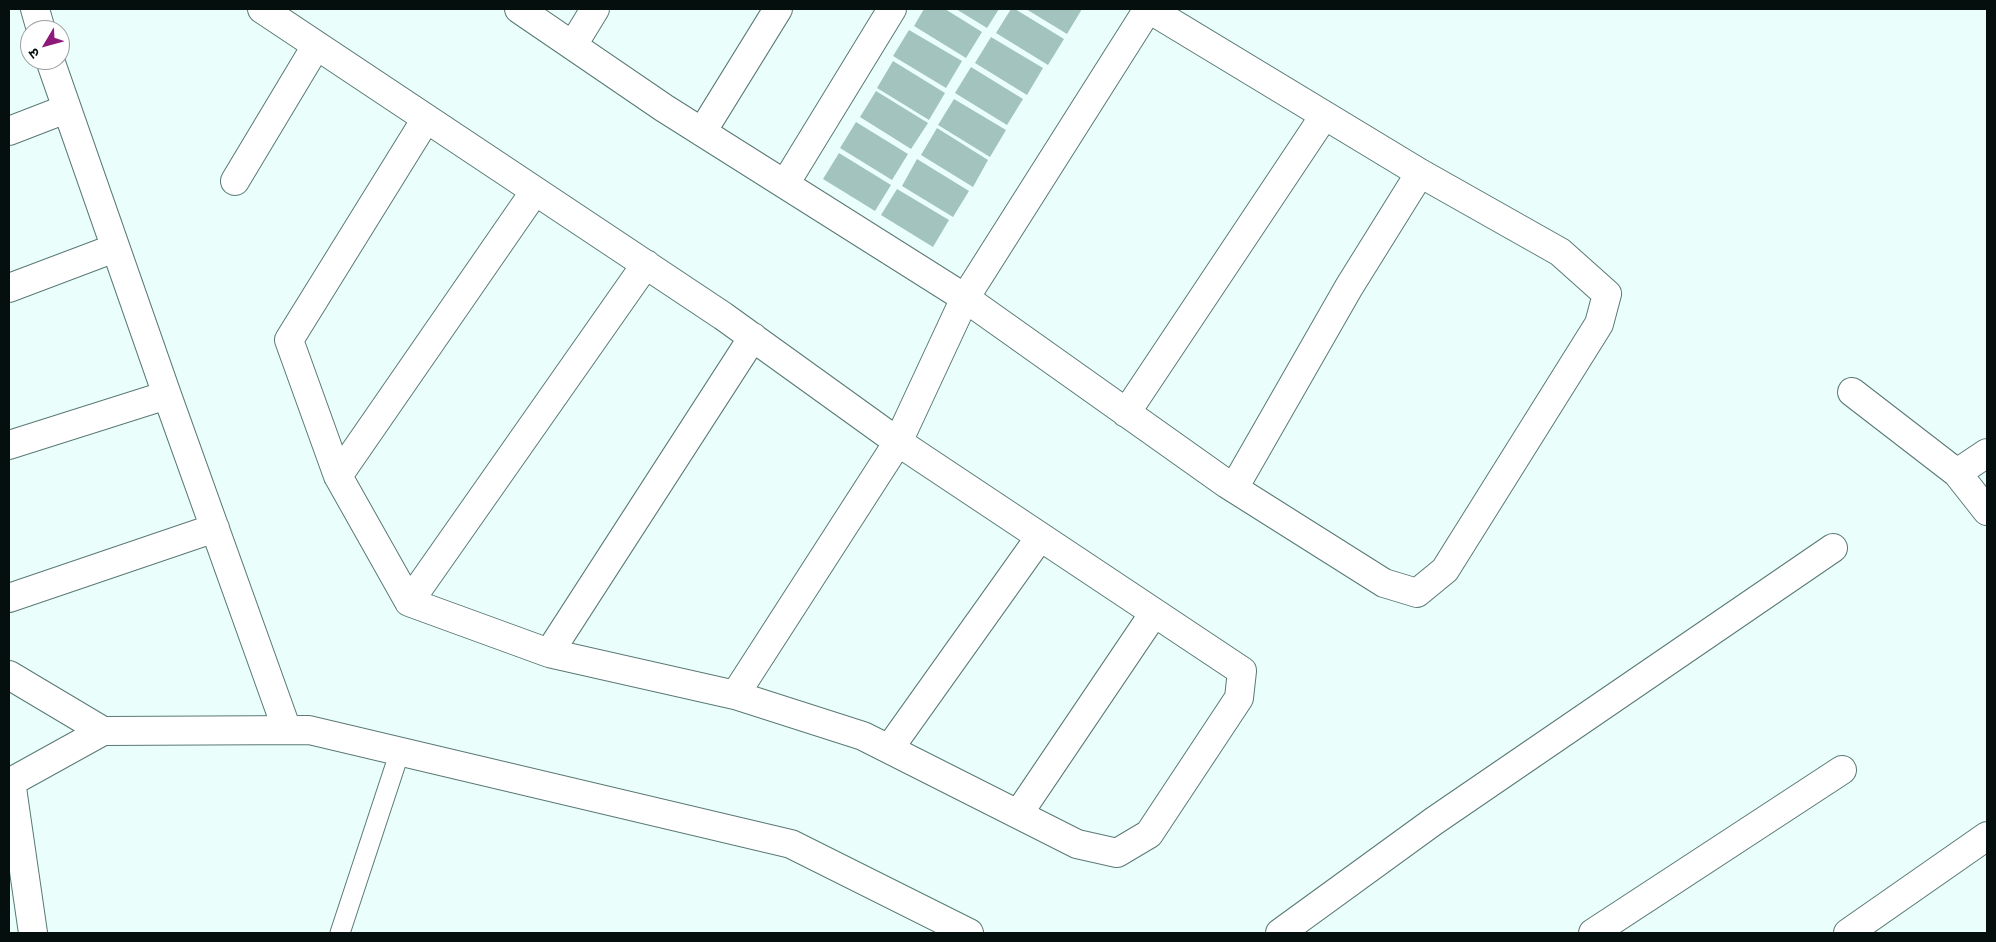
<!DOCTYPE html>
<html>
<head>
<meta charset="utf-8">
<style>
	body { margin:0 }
	#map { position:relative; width:1996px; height:942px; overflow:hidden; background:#eafffc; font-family:Raleway,"Noto Sans Devanagari",sans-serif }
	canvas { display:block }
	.frame { position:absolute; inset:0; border:10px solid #040f0e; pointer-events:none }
	.north { position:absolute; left:20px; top:20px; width:50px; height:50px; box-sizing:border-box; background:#fff; border:1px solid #9b9f9f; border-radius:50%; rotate:233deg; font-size:14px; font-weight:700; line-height:20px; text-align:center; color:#040f0e }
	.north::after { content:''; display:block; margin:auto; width:18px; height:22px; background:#8d1a7b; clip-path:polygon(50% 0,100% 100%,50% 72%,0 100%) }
</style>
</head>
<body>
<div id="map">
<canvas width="1996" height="942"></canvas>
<div class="frame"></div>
<div class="north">उ</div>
</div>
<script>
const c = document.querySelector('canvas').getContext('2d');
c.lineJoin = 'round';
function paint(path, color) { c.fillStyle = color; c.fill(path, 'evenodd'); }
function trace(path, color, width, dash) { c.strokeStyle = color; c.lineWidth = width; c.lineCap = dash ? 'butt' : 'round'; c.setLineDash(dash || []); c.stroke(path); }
paint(new Path2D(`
	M924 9H945L982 32 966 58 914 26Z
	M956 9H999L987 28Z
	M1011 9H1015L1064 39 1048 65 996 33Z
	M1026 9H1082L1067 34Z
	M909 30 962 61 946 88 893 56Z
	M991 37 1043 68 1027 95 975 63Z
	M893 61 945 93 929 120 877 88Z
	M971 67 1023 99 1007 125 955 93Z
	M876 91 928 123 911 149 860 117Z
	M954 99 1006 130 990 157 938 125Z
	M856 122 908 154 892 180 840 148Z
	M937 128 988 160 973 187 921 155Z
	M839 153 891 185 875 211 823 179Z
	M917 159 969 191 953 217 902 186Z
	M897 189 949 220 933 247 881 215Z`), '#a2c3be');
const lane = new Path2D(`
	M340 933 400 751`);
const street = new Path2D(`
	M35 9 41 30
	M262 9 723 316 898 442 1242 671 1239 698 1149 834 1117 853 1077 844 863 736 735 695 898 442 965 298 1148 9
	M519 9 664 108 965 298 1227 484 1384 583 1417 593 1445 570 1599 324 1607 294 1560 252 1420 173 1149 9
	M573 45 595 9
	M50 60 167 395 287 730
	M426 119 289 340 338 476 409 602 549 653 735 695
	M9 131 66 109
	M702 132 778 9
	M235 181 316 46
	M785 184 892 9
	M9 288 115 248
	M1852 392 1957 473
	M1126 413 1324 116
	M9 445 167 395
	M1987 453 1957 473 1987 511
	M338 476 535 191
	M1234 488 1349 287 1420 173
	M9 598 215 528
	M409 602 646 264
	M549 653 753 337
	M9 675 103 731
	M889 749 1040 537
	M11 781 33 933
	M1019 813 1154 613
	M1280 933 1434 821 1833 548
	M1593 933 1842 770
	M1848 933 1987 836`);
const secondary = new Path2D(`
	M9 783 103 731 309 730 791 844 969 933`);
trace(lane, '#5a7974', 21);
trace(street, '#5a7974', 30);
trace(secondary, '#5a7974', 30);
trace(lane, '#fff', 19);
trace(street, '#fff', 28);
trace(secondary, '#fff', 28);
</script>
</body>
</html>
